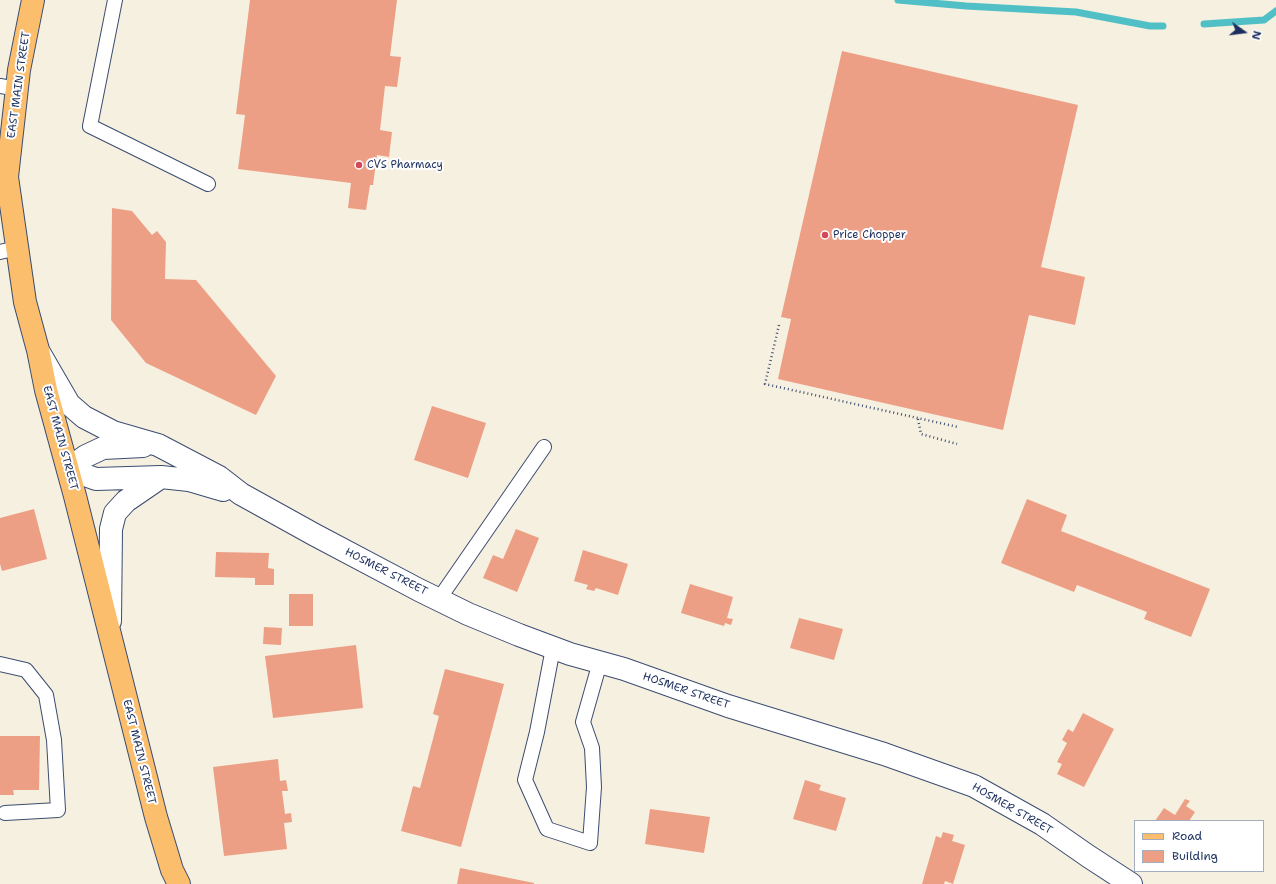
<!DOCTYPE html>
<html>
<head>
<meta charset="utf-8">
<style>
	body { margin:0 }
	#map { position:relative; width:1276px; height:884px; overflow:hidden; background:#f5f0df; font-family:"Shantell Sans",sans-serif }
	canvas { display:block }
	.legend { position:absolute; left:1134px; top:820px; width:130px; height:52px; box-sizing:border-box; background:#fff; border:1px solid #a4acbf; margin:0; padding:5px 7px; list-style:none; font-size:12px; color:#1b2f5e }
	.legend li { display:flex; align-items:center; gap:8px; height:20px }
	.legend b { width:20px; border:1px solid #a4acbf }
	.north { position:absolute; left:1224px; top:12px; width:40px; height:40px; -webkit-text-stroke:3px #fff; paint-order:stroke; rotate:104deg; font-size:11px; font-weight:700; line-height:16px; text-align:center; color:#1b2f5e }
	.north::after { content:''; display:block; margin:auto; width:14px; height:18px; background:#1b2f5e; clip-path:polygon(50% 0,100% 100%,50% 72%,0 100%) }
</style>
</head>
<body>
<div id="map">
<canvas width="1276" height="884"></canvas>
<ul class="legend">
<li><b style="height:5px;background:#fabe6d"></b>Road</li>
<li><b style="height:11px;background:#ed9f86"></b>Building</li>
</ul>
<div class="north">N</div>
</div>
<script>
const c = document.querySelector('canvas').getContext('2d');
c.lineJoin = 'round';
function trace(path, color, width, dash) { c.strokeStyle = color; c.lineWidth = width; c.lineCap = dash ? 'butt' : 'round'; c.setLineDash(dash || []); c.stroke(path); }
function paint(path, color) { c.fillStyle = color; c.fill(path, 'evenodd'); }
function label(font, color, halo, rows, align = 'center') {
  c.font = font + ' "Shantell Sans",sans-serif'; c.lineWidth = 4; c.setLineDash([]); c.textBaseline = 'middle'; c.strokeStyle = halo; c.fillStyle = color; for (const [text, x, y, turn = 0] of rows) {
    c.save(); c.translate(x, y); c.rotate((+turn || 0) * Math.PI / 180); c.textAlign = isNaN(turn) ? turn : align; if (halo) c.strokeText(text, 0, 0); c.fillText(text, 0, 0); c.restore();
  }
}
trace(new Path2D(`
	M898 0 966 6 1076 12 1150 26H1163
	M1204 24 1264 20 1276 11`), '#51c0c6', 7);
paint(new Path2D(`
	M250 0H397L390 56 401 57 397 87 385 86 380 130 392 132 389 157 377 155 373 185H370L366 210 348 208 351 183 238 169 245 115 236 114Z
	M842 51 1078 105 1041 267 1085 277 1075 325 1029 315 1003 430 778 379 791 319 781 317Z
	M112 208 132 211 152 235 157 231 166 242 165 279 196 280 276 376 256 415 146 363 111 320Z
	M432 406 486 423 468 478 414 460Z
	M1027 499 1067 515 1061 531 1210 589 1191 637 1144 619 1147 612 1077 585 1074 592 1001 563Z
	M34 509 47 559 2 571 0 564V518Z
	M516 529 539 538 517 592 483 578 493 555 503 559Z
	M583 550 628 564 618 595 596 588 594 591 586 589 588 585 574 581Z
	M216 552 269 553 268 568 274 569V585H255V578L215 577Z
	M690 584 733 597 727 618 733 619 731 625 725 623 724 626 681 613Z
	M289 594H313V626H289Z
	M799 618 843 629 834 660 790 648Z
	M264 627 282 628 281 645 263 644Z
	M356 645 363 708 273 718 265 656Z
	M445 669 504 684 461 847 401 831 413 786 420 788 439 716 433 714Z
	M1083 713 1114 729 1084 787 1057 774 1062 764 1057 762 1067 743 1062 740 1068 729 1073 732Z
	M0 736H40L39 790H13L14 795H0Z
	M278 759 280 781 286 780 288 791H282L285 814 291 813 292 822 284 823 287 849 224 856 213 767Z
	M805 780 821 785 819 790 846 798 836 831 793 819Z
	M1185 799 1190 801 1186 806 1195 812 1189 821H1155L1164 808 1175 815Z
	M650 809 710 817 704 853 645 844Z
	M943 832 954 835 952 841 965 845 953 884 945 881 944 884H922L936 836 941 838Z
	M460 868 534 883V884H457Z`), '#ed9f86');
const service = new Path2D(`
	M115 0 90 126 208 184
	M0 86 17 89
	M0 252 17 248
	M439 599 544 447
	M553 648 537 732 525 780 547 829 590 843 594 787 592 748 583 722 600 662
	M0 664 26 670 46 695 54 740 58 810 5 813`);
const tertiary = new Path2D(`
	M40 354 69 404 84 417 113 432 158 445 219 477 241 494 315 535 419 590 468 614 519 635 570 654 624 669 728 706 884 754 974 786 1042 824 1088 856 1131 884
	M68 469 96 479 161 477 189 480 223 490
	M68 469 86 456 103 448 143 446
	M110 621 111 529 115 513 126 501 161 477`);
const primary = new Path2D(`
	M33 0 19 70 7 177 25 302 38 350 46 390 75 496 156 817 172 870 179 884`);
trace(service, '#3c4c71', 16);
trace(tertiary, '#3c4c71', 24);
trace(primary, '#3c4c71', 24);
trace(new Path2D(`
	M779 325 765 384 958 427
	M918 419 921 434 957 444`), '#3c4c71', 2.5, [1, 3]);
trace(service, '#fff', 14);
trace(tertiary, '#fff', 22);
trace(primary, '#fabe6d', 22);
for (const [x, y, r, color] of [
	[359,165,4,"#d1495b"],
	[825,235,4,"#d1495b"]
]) { const dot = new Path2D(); dot.arc(x, y, r, 0, 2 * Math.PI); c.fillStyle = color; c.fill(dot); trace(dot, '#fff', 1.5); }
label('11px', '#1b2f5e', '#fff', [
	["EAST MAIN STREET",19,85,-82],
	["EAST MAIN STREET",60,438,75],
	["HOSMER STREET",386,572,27],
	["HOSMER STREET",686,691,19],
	["EAST MAIN STREET",139,752,76],
	["HOSMER STREET",1012,809,30]
]);
label('11px', '#1b2f5e', '#fff', [
	["CVS Pharmacy",367,165],
	["Price Chopper",833,235]
], 'left');
</script>
</body>
</html>
